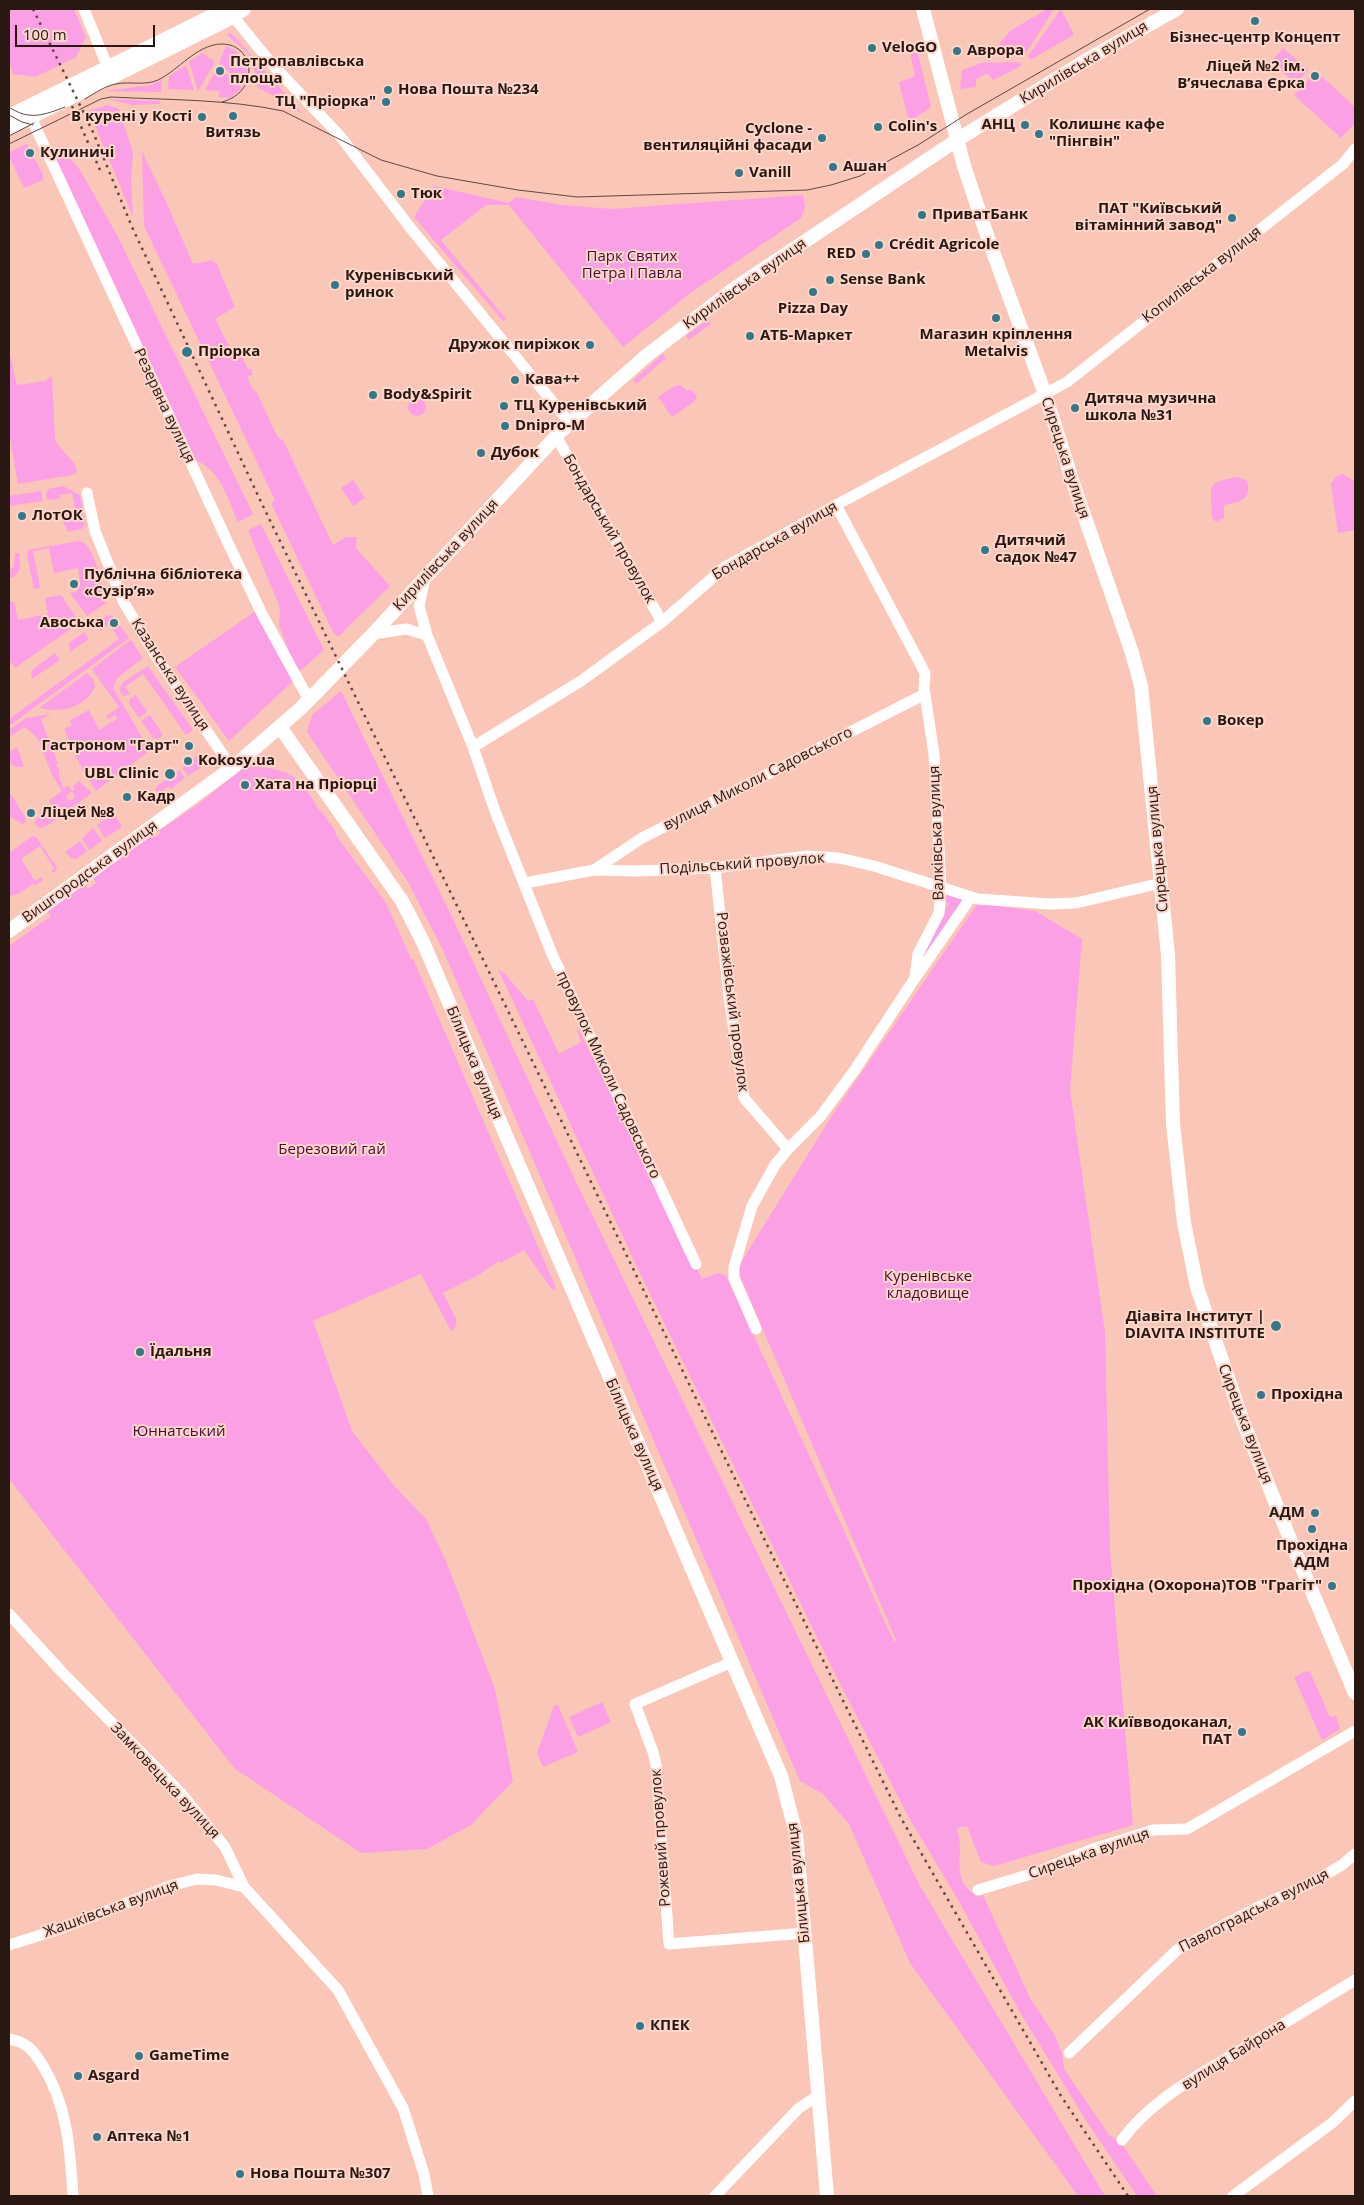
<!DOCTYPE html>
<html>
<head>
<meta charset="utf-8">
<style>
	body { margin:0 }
	#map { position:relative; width:1364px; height:2205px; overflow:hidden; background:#f9c6b8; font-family:"Open Sans",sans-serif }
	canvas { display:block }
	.frame { position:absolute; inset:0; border:10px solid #291812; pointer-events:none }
	.scale { position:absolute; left:15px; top:25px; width:140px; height:22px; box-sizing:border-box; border:2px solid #291812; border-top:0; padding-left:6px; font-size:15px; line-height:18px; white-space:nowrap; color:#291812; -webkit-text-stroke:4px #ffd6ca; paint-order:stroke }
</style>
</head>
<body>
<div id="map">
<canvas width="1364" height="2205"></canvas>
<div class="frame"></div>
<div class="scale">100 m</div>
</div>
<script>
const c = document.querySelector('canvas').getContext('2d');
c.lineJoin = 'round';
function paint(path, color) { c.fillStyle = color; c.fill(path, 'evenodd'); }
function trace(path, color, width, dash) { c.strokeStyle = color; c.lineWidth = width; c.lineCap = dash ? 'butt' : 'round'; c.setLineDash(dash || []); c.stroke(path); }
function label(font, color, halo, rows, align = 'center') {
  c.font = font + ' "Open Sans",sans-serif'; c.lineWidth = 4; c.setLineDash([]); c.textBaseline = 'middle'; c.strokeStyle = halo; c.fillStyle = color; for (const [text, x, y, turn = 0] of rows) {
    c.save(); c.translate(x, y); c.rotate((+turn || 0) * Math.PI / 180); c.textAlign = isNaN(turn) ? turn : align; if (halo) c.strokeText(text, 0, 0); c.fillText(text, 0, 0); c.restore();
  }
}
paint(new Path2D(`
	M9 9H74L86 37 76 57 35 77 13 74 9 61Z
	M1047 9H1054L1024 56H989L1010 31Z
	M1061 9 1074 35 1030 60 1028 56Z
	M230 33 237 39 302 113 276 103 277 98 257 87C253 77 257 67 250 56 244 47 232 42 227 34Z
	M226 46C242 52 253 68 244 85L219 63Z
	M916 46 931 107 909 122 899 82 915 76 909 48Z
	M1283 48 1308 70 1296 84 1271 62Z
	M202 53 215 62 198 91 189 62Z
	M1020 62 1021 66 993 80 987 73 976 79V87L960 89 962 70 982 63Z
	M186 65 194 90 168 89 169 76Z
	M218 66 242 88 230 98 219 97V91L205 90Z
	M1316 71 1355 107V123L1341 138 1294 95Z
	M162 80 161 92 104 91 151 85Z
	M106 99 160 101V104L133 105Z
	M107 105 119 109 133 153 131 181 133 217 89 111Z
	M27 144 43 175V180L24 188 9 156V152Z
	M49 148 66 154 80 170 117 235 253 514 238 522C228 499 220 469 195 460Z
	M142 151 168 206 193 264 213 260 214 263 216 262 235 307 215 319 232 352 238 350 248 369H251L253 374 247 377 254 391H256L278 438 283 440 333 545 346 537H357L356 548 390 586 338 637 333 632 271 503 275 500 144 226Z
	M434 186 509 203 516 197 562 205 612 209 803 195 805 207 801 218 689 294 623 347 509 205H486L441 240 506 319 503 321 414 217Z
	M708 319 711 324 689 340 686 336Z
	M663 354 666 358 636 384 633 380Z
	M11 357 16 383 19 385 45 381 52 376 55 440C61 453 75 458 77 472L72 475 18 484 9 433V358Z
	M681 385 686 390H692L697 396 695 401 672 417 658 397 675 386Z
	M408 407a9 9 0 1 1 18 0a9 9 0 1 1-18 0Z
	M1343 474 1355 482V530L1338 533 1331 484 1336 476Z
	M1238 477 1247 481C1253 500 1239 502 1224 505V518L1216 522 1212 518C1211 487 1204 482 1238 477Z
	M353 480 365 498 353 506 341 488Z
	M63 486 80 495 85 522 82 529 67 532 66 525H64L62 512 75 510 72 493 59 495 60 499 47 500 46 493 48 489Z
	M41 491 43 501 9 506V496Z
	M261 524 324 650 300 671 292 660 279 625 280 608 248 530Z
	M79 541 85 543C96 555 103 586 106 603L87 616 70 593 78 591 76 583 80 582 78 568 54 573 49 548 33 551 40 588 34 589 27 555 28 550Z
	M15 553H19C21 565 22 573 9 579V569L14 567Z
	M61 595 76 617V625L54 641 51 637 53 641 15 668 9 660V631L11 632 9 629V601L14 602 18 620 48 614 45 598Z
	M257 610 293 681 229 741 175 667Z
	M108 615 113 616 129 638 9 726V719L119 639 109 624 100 631V620Z
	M84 632 89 639 70 652 69 643Z
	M131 640 143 658 117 678 113 688 146 744 147 753 96 791 82 769 64 729 72 725 70 720 89 710 99 730 117 719 115 715 108 719 106 716 119 707 92 669Z
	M55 653 60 660 32 679 31 671Z
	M148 666 193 730 186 735 143 674 125 687 130 694 124 696C119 694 119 688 122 683Z
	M87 673 93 679 95 687C84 709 60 713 39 708Z
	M341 691 451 915 577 1184 920 1886 1105 2196H1078L910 1963 849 1824 823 1794 800 1781 443 950 408 882 307 732 312 715Z
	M136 695 147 712 139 718 129 704V699Z
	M52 714 41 719 58 763 56 765 59 770V781H61L63 788 69 786 72 791 66 796 69 801 75 797 72 791 75 789 73 786 79 781 92 793 45 827 39 828 34 823 40 814 39 812 51 804 49 800 62 791 52 775 38 739 25 727 9 737V730L26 718Z
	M150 715 163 735 158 739 153 738 141 721Z
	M17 747 24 766C18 768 11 767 9 760V752Z
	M199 754 206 764 188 776 182 768Z
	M249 767C275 767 295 771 310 795 314 800 316 806 320 812H322L336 832V835L341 842 386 903 411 959H413L556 1288 552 1290 524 1250 501 1263 499 1261 477 1276 443 1293 456 1319V1327L451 1331 421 1274 313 1321 352 1431 396 1488 426 1519 446 1561 495 1689 513 1781 471 1825 427 1849 361 1853 234 1768 9 1479V946L51 916 47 911 83 883 88 889 96 883 93 877 154 834 156 837 160 833 159 831 201 802 242 769Z
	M179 770 185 778 171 789 167 787 158 794 155 789 157 786Z
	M11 794 25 817 26 821 23 824 9 816V796Z
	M114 813 122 827 105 838 97 825Z
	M93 828 102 841 89 850 82 839Z
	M32 836 36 837 57 867 56 871 50 873 54 868 40 846 21 859 35 881 42 877 43 880 34 886 33 884 18 894 9 896V853Z
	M80 841 87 851 76 859 71 858 65 852Z
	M944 893 963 897 964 902 924 960 922 959 948 904 943 897Z
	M978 903 1035 911 1082 939 1070 1090 1105 1333 1110 1549 1133 1825 994 1866 981 1862 967 1826 957 1828C958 1834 960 1841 960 1848 959 1869 957 1886 979 1897L983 1895 1030 1998 1055 2036 1062 2053 1064 2069 1110 2136 1121 2143 1157 2196H1137L1087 2122 1021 2014 957 1898 908 1816 831 1666 638 1269 498 969 506 975 528 1001 533 999 559 1054 581 1042 577 1030H579L702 1279 718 1273 726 1276 841 1524 893 1640 897 1642 737 1269 831 1117Z
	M1306 1671 1310 1672 1330 1717 1336 1716 1340 1729 1322 1740 1294 1677Z
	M602 1702 611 1722 578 1737 569 1717Z
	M558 1705 578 1752 543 1767 537 1753 554 1706Z`), '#fba0e5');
trace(new Path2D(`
	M84 9 108 68
	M228 10 271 63 340 136 412 230 569 422
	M28 111 229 545 262 614 309 700
	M556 436 662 622
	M87 493 95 531 123 601 157 658 232 768
	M425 578 419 606 427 635 473 747 495 811 552 954 696 1264
	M373 634 406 629 427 635
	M473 747 581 681 662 622 725 567 836 505 1067 382 1343 164 1355 149
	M715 868 729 997 744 1098 788 1149
	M594 870 642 838 925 694
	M525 883 594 870 639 871 715 868 807 856 839 858 874 866 978 899 1050 904 1076 903 1161 883
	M916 977 971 897
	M756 1329 734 1278V1267L752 1206 775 1165 788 1149 820 1117 854 1071 915 978 918 954 939 913 941 887 934 754 924 688 925 673 836 505
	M9 1614 61 1671 180 1792 225 1847 244 1887 338 1990 403 2108 424 2174 428 2196
	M732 1662 635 1704 653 1752 656 1765 669 1944 805 1933
	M978 1890 1034 1873 1090 1850 1153 1830 1187 1829 1355 1731
	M9 1945 60 1929 173 1885 197 1879 216 1880 244 1887
	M9 2039C27 2042 34 2051 43 2066 68 2107 70 2150 73 2196
	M1069 2053 1177 1950 1254 1909 1311 1883 1342 1865 1355 1854
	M1122 2140C1150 2101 1196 2077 1237 2052 1276 2028 1316 2004 1355 1980
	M715 2196 799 2108 819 2095
	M1233 2196 1332 2123 1355 2101`), '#fff', 11);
trace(new Path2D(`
	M923 9 964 166 989 241 1045 394 1074 486 1132 653 1141 686 1168 955 1173 1124 1184 1223 1197 1287 1242 1419 1294 1549 1355 1693
	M9 116 226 9
	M9 128 225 21 244 9
	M280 727 402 901 423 942 781 1776 796 1834 827 2196
	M9 931 232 768 301 708 373 634 561 431 646 356 735 288 957 140 1090 58 1177 9`), '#fff', 14);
trace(new Path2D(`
	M85 99C95 93 105 86 116 84 130 81 145 86 158 80 179 70 196 45 221 44 255 43 261 92 222 102
	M9 107C29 121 44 115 65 107
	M9 115 22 122 33 125
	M9 136 34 123
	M9 144 101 99 111 97C168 100 227 99 283 111L381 160 437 176 518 190 577 197 807 190 831 185 860 176 918 145 967 114 1150 9`), '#61473f', 1);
trace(new Path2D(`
	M33 9 93 132 132 227 262 504 821 1656 901 1818 1061 2096 1128 2196
	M72 106 100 170`), '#61473f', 2.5, [2.5, 5]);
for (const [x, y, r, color] of [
	[1255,21,5,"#347787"],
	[872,48,5,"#347787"],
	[957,51,5,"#347787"],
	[220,71,5,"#347787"],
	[1315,76,5,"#347787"],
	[388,90,5,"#347787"],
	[386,102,5,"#347787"],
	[233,116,5,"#347787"],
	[202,117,5,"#347787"],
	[1025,125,5,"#347787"],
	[878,127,5,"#347787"],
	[1039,134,5,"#347787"],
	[822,138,5,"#347787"],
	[30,153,5,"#347787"],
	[833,167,5,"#347787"],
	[739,173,5,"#347787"],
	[401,194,5,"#347787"],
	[922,215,5,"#347787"],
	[1232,218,5,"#347787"],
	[879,245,5,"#347787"],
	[866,254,5,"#347787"],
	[830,280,5,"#347787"],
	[335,285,5,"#347787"],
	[813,292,5,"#347787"],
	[996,318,5,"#347787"],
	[750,336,5,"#347787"],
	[590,345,5,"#347787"],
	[187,352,6,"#347787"],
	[515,380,5,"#347787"],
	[373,395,5,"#347787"],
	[504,406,5,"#347787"],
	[1075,408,5,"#347787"],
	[505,426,5,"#347787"],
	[481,453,5,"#347787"],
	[22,516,5,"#347787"],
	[985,550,5,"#347787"],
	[74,584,5,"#347787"],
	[114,623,5,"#347787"],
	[1207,721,5,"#347787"],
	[189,746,5,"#347787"],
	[188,761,5,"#347787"],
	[170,774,6,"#347787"],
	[245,785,5,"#347787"],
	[127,797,5,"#347787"],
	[31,813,5,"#347787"],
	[1276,1326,6,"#347787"],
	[140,1352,5,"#347787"],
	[1261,1395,5,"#347787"],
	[1315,1513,5,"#347787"],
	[1312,1529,5,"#347787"],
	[1332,1586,5,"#347787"],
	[1242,1732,5,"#347787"],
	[640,2026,5,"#347787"],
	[139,2056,5,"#347787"],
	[78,2076,5,"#347787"],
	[97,2137,5,"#347787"],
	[240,2174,5,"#347787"]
]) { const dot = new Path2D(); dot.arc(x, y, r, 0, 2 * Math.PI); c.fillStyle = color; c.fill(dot); trace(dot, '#ffd6ca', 2); }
label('bold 15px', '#291812', '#ffd6ca', [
	["Бізнес-центр Концепт",1255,38,"center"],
	["VeloGO",882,48],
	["Аврора",967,51],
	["Петропавлівська",230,62],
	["площа",230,79],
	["Ліцей №2 ім.",1305,67,"right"],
	["В’ячеслава Єрка",1305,84,"right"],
	["Нова Пошта №234",398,90],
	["ТЦ \"Пріорка\"",376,102,"right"],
	["В курені у Кості",192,117,"right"],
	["АНЦ",1015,125,"right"],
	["Колишнє кафе",1049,125],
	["\"Пінгвін\"",1049,142],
	["Colin's",888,127],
	["Cyclone -",812,129,"right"],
	["вентиляційні фасади",812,146,"right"],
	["Витязь",233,133,"center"],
	["Кулиничі",40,153],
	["Ашан",843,167],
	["Vanill",749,173],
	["Тюк",411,194],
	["ПАТ \"Київський",1222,209,"right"],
	["вітамінний завод\"",1222,226,"right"],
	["ПриватБанк",932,215],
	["Crédit Agricole",889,245],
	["RED",856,254,"right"],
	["Куренівський",345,276],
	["ринок",345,293],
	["Sense Bank",840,280],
	["Pizza Day",813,309,"center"],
	["Магазин кріплення",996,335,"center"],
	["Metalvis",996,352,"center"],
	["АТБ-Маркет",760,336],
	["Дружок пиріжок",580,345,"right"],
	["Пріорка",198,352],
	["Кава++",525,380],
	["Body&Spirit",383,395],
	["Дитяча музична",1085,399],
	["школа №31",1085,416],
	["ТЦ Куренівський",514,406],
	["Dnipro-M",515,426],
	["Дубок",491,453],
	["ЛотОК",32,516],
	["Дитячий",995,541],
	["садок №47",995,558],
	["Публічна бібліотека",84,575],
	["«Сузір’я»",84,592],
	["Авоська",104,623,"right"],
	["Вокер",1217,721],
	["Гастроном \"Гарт\"",179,746,"right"],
	["Kokosy.ua",198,761],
	["UBL Clinic",159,774,"right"],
	["Хата на Пріорці",255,785],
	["Кадр",137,797],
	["Ліцей №8",41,813],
	["Діавіта Інститут |",1265,1317,"right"],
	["DIAVITA INSTITUTE",1265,1334,"right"],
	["Їдальня",150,1352],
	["Прохідна",1271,1395],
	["АДМ",1305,1513,"right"],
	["Прохідна",1312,1546,"center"],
	["АДМ",1312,1563,"center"],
	["Прохідна (Охорона)ТОВ \"Грагіт\"",1322,1586,"right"],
	["АК Київводоканал,",1232,1723,"right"],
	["ПАТ",1232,1740,"right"],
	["КПЕК",650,2026],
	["GameTime",149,2056],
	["Asgard",88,2076],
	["Аптека №1",107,2137],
	["Нова Пошта №307",250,2174]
], 'left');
label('15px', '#291812', '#ffd6ca', [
	["Кирилівська вулиця",1084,63,-31],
	["Копилівська вулиця",1202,275,-38],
	["Кирилівська вулиця",745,284,-35],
	["Резервна вулиця",164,406,65],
	["Сирецька вулиця",1065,458,72],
	["Бондарський провулок",609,529,60],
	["Бондарська вулиця",775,541,-30],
	["Кирилівська вулиця",446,555,-47],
	["Казанська вулиця",170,675,57],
	["вулиця Миколи Садовського",758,779,-27],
	["Валківська вулиця",937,833,-92],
	["Сирецька вулиця",1158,849,-95],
	["Подільський провулок",742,864,-4],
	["Вишгородська вулиця",90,872,-36],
	["Розважівський провулок",732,1002,83],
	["Білицька вулиця",474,1063,67],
	["провулок Миколи Садовського",608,1075,65],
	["Сирецька вулиця",1245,1424,69],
	["Білицька вулиця",634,1435,66],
	["Замковецька вулиця",165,1781,47],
	["Рожевий провулок",661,1838,-94],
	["Сирецька вулиця",1089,1854,-19],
	["Білицька вулиця",799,1883,-96],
	["Жашківська вулиця",111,1909,-20],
	["Павлоградська вулиця",1254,1911,-27],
	["вулиця Байрона",1234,2055,-32]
]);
label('15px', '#470b3c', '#ffd6ca', [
	["Парк Святих",632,257],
	["Петра і Павла",632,274],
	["Березовий гай",332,1150],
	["Куренівське",928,1277],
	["кладовище",928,1294],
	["Юннатський",179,1432]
]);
</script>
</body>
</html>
